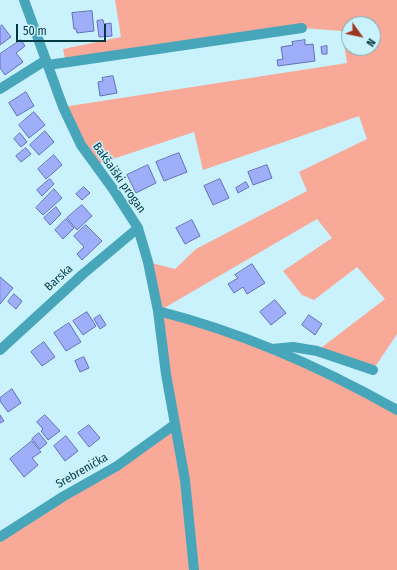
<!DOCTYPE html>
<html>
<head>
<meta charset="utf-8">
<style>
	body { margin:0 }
	#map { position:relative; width:397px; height:570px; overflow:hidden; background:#caf2fc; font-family:"Fira Sans Condensed",sans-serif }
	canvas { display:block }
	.north { position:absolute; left:341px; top:16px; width:40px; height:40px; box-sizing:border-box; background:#caf2fc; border:1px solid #7aa8b2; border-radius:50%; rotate:123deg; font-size:11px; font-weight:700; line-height:16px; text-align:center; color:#033943 }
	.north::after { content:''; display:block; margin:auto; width:14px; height:18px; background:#9e351e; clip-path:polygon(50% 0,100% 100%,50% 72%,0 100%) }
	.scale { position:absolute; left:16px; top:24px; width:90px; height:18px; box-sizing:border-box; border:2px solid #033943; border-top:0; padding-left:5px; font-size:12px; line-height:14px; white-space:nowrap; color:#033943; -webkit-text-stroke:3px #caf2fc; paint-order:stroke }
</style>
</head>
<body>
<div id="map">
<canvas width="397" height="570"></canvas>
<div class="north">N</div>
<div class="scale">50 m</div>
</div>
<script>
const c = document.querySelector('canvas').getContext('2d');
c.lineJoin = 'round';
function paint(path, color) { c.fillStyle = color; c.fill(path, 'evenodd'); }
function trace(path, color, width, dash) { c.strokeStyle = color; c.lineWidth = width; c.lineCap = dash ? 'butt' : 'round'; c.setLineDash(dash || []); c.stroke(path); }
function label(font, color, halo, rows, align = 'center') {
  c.font = font + ' "Fira Sans Condensed",sans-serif'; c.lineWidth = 3; c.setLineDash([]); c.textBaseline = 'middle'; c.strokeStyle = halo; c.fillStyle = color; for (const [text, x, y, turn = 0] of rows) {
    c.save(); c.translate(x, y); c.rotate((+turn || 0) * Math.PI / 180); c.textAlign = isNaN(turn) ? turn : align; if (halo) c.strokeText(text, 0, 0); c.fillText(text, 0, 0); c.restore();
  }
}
paint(new Path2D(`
	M115 0H397V334L373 370 317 351 385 299 357 267 314 300 302 295 283 271 332 238 317 219 159 311 227 331 397 410V570H0V537L174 425 148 262 175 269 196 249 307 191 299 172 367 139 359 116 203 170 194 132 95 165 63 107 347 63 342 31 302 28 66 63 63 49 121 37ZM349 24H373V48H349Z`), '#f8a997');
const building = new Path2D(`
	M92 11 94 31 77 33 76 29H74L72 13Z
	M103 20 104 24 111 23 112 36 99 37 97 21Z
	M2 25 11 37 0 45V27Z
	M21 40 25 46 16 53 23 62 5 75 0 68V54Z
	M305 40V45L313 44 315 61 278 66 277 60 283 59 281 47 293 45 292 42Z
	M327 46V54H322L321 47Z
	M113 76 117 93 100 96 98 82 103 81 102 78Z
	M26 92 34 106 17 116 9 103Z
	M34 112 45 125 29 138 19 125Z
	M45 131 54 142 39 155 30 145Z
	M20 133 27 142 21 147 14 139Z
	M26 148 31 154 21 162 16 156Z
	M179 153 187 172 164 181 156 162Z
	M54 155 62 165 46 179 38 169Z
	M148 165 156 183 136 193 127 175Z
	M267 165 272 178 253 185 248 172Z
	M50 179 54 184 42 196 37 190Z
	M220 179 229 198 213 205 204 186Z
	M246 182 249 187 238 193 236 188Z
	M84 187 90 193 82 200 76 194Z
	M54 189 62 198 43 215 36 208Z
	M82 205 92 216 77 230 67 218Z
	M56 207 61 214 50 225 44 218Z
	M66 219 74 228 63 239 55 230Z
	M192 220 200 236 185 244 176 228Z
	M86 225 102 241 82 260 77 254 84 247 74 236Z
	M252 264 265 283 247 294 243 287 234 293 228 284 238 278 235 275Z
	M0 277 13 288 0 304Z
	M14 294 22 301 16 309 8 302Z
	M275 300 286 313 271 325 260 312Z
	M87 312 96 326 83 335 73 321Z
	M100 315 106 325 100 329 94 319Z
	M309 315 322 324 315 335 302 325Z
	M69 323 81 342 66 351 54 333Z
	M44 342 55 357 42 366 31 352Z
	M84 357 89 368 80 372 75 361Z
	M12 389 21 403 8 412 0 401V398Z
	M0 415 4 421 0 423Z
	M45 415 60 431 48 440 41 431 43 429 37 422Z
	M89 425 100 438 89 447 78 433Z
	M39 433 47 443 40 449 32 439Z
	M66 436 78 451 65 461 54 446Z
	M32 441 41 452 32 458 38 465 24 477 10 459Z`);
paint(building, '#9eaef9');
trace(building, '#6371b7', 1);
trace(new Path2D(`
	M24 0 63 107 81 145 113 189 138 228 148 262 158 311 166 374 185 480 194 570
	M48 65 302 28
	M0 89 46 60
	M158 311C241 332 323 368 397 410
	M272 349 293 347 317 351 373 370
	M0 350 83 274 138 228
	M0 537 64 496 117 466 174 425`), '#48a6bb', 10);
label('12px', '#033943', '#caf2fc', [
	["Bakšaiški progan",119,178,55],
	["Barska",59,278,-42],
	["Srebrenička",82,471,-30]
]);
</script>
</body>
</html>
